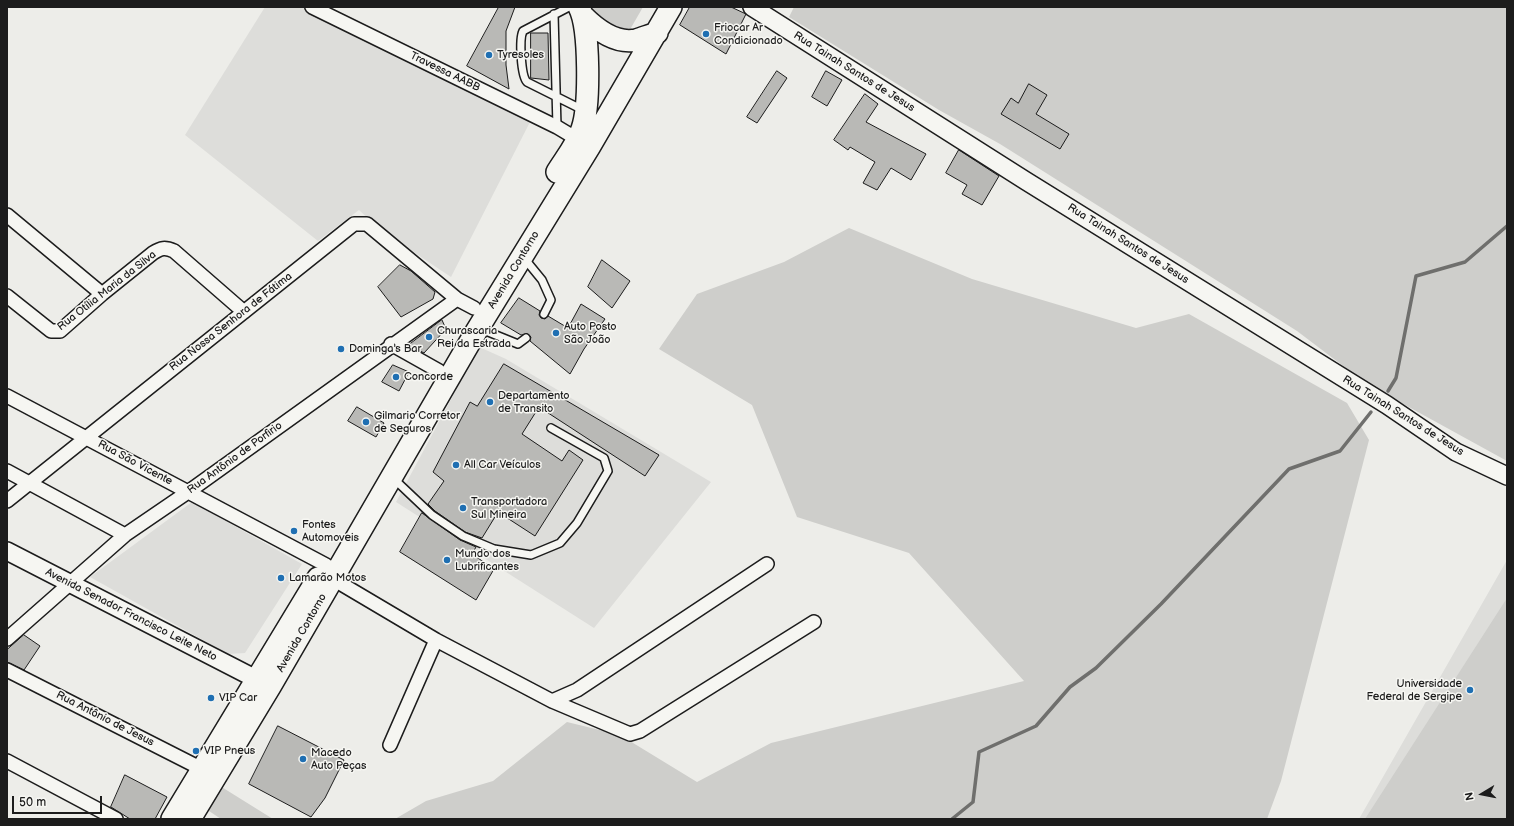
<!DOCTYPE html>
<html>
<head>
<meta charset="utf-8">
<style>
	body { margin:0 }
	#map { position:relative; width:1514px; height:826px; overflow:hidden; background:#edede9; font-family:"Balsamiq Sans",sans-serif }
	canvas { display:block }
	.frame { position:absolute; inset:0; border:8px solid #1c1c1c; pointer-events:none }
	.north { position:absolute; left:1462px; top:774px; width:40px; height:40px; -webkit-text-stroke:3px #f6f6f2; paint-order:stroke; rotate:260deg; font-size:11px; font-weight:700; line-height:16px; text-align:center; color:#1c1c1c }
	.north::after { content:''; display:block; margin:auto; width:14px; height:18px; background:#1c1c1c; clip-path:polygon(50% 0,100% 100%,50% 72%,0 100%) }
	.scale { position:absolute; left:12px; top:796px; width:90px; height:18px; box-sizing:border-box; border:2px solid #1c1c1c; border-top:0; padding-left:5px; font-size:12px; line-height:14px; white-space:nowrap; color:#1c1c1c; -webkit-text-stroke:3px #f6f6f2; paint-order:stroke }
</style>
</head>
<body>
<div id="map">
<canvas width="1514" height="826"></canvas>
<div class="frame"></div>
<div class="north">N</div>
<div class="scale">50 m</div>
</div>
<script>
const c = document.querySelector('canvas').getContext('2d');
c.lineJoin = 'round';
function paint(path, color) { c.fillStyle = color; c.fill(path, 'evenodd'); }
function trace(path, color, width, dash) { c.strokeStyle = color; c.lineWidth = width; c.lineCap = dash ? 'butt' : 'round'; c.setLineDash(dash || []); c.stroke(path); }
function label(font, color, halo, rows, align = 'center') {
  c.font = font + ' "Balsamiq Sans",sans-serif'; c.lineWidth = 3; c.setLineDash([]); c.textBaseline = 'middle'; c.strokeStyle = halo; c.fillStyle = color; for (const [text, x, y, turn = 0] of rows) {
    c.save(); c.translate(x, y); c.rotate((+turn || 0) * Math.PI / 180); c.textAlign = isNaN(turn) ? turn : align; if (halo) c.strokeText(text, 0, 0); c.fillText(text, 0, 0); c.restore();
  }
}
paint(new Path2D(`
	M265 7H320L531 120 451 277 379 229 359 210 318 241 185 135Z
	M477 346 506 359 711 482 594 628 396 502 455 392Z
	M192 502 302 564 245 653 228 654 90 577Z
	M1507 560V819H1359Z`), '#ddddda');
paint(new Path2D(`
	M589 7H643L628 33 602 23Z
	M794 7H1507V461L1367 384 1297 331 1000 144 939 110 789 17Z
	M849 228 972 279 1136 328 1189 314 1347 403 1369 440 1281 781 1267 819H395L426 801 493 781 567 722 620 735 697 782 771 743 1024 681 909 553 797 517 752 405 659 349 697 294 784 262Z
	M1507 598V819H1365L1383 791Z
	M220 786 273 819H221L206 809Z`), '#cececb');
trace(new Path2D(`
	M1388 391 1396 378 1416 276 1465 262 1507 226
	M952 819 973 802 979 752 1036 726 1070 687 1096 668 1161 604 1289 469 1340 451 1371 412`), '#6f6f6d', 3.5);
const building = new Path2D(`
	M499 7H515L506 31V65L509 89 467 66Z
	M690 7H731L746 14 726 54 680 25Z
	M531 33H548L549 80 531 78Z
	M777 71 787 78 757 123 747 117Z
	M826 71 842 80 827 106 812 97Z
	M1029 84 1047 95 1036 114 1069 134 1060 149 1001 114 1011 98 1018 103Z
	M865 94 878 104 866 122 926 154 911 180 891 168 877 190 863 183 875 162 850 147 848 150 834 140Z
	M959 150 999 176 982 205 962 194 967 185 946 173Z
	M602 260 630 281 612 308 588 287Z
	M400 265 411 271 435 292 433 299 401 317 378 287Z
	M519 298 540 311 539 315 541 318 545 319 548 316 568 328 581 304 605 319 584 349 570 374 530 341 531 337 528 334 521 335 501 323Z
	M442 320 446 329 424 353 409 345Z
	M504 364 659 455 645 476 539 407 522 434 562 461 569 450 583 460 535 536 498 512 482 538 465 532 435 511 428 504 444 481 433 472 470 402 477 406Z
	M393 365 409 372 399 391 382 382Z
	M357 407 384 423 376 437 348 421Z
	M422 513 460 540 476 547 472 554 494 569 476 600 400 552Z
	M24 635 40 646 24 670 7 662V650Z
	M278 726 344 760 325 798 311 817 249 784Z
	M125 775 167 797 155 819H130L111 807Z`);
paint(building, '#b9b9b6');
trace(building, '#1c1c1c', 1);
const service = new Path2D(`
	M569 7 523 31C519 39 521 76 527 82L583 110
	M554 14 557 127
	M524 258 542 280 551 300 544 314
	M481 329 518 344 526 338
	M393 478 432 515 463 536 494 549 531 555 560 543 577 523 608 471 604 458 551 428`);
const minor = new Path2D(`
	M312 7 557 127 577 139
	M7 215 102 294
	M7 296 51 331H60L102 294 153 253C161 248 165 247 174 251L244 312
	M391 344 439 371
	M7 396 326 565
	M7 471 125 535
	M7 501 354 224H367L457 299
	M333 579 436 640 552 701 630 734 640 731 814 622
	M7 639 125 535 188 492 457 299 474 308
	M7 670 202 769
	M552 701 577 690 767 564
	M390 745 436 640
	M7 761 116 819`);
const tertiary = new Path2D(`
	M752 7 1026 181 1387 405 1456 452 1507 476
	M7 551 256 679`);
const primary = new Path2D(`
	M583 16C596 29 616 44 636 40 643 38 650 35 657 33
	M557 172C565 159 577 144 582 129 590 106 590 28 579 7
	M172 819 318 578
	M190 819 271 685 474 335 590 146 671 7`);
trace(service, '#1c1c1c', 10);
trace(minor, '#1c1c1c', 16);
trace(tertiary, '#1c1c1c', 20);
trace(primary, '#1c1c1c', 24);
trace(service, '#f6f6f2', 7);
trace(minor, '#f6f6f2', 13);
trace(tertiary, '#f6f6f2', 17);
trace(primary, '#f6f6f2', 21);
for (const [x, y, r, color] of [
	[706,34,4,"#1f6fb2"],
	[489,55,4,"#1f6fb2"],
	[556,333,4,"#1f6fb2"],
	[429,337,4,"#1f6fb2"],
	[341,349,4,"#1f6fb2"],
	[396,377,4,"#1f6fb2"],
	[490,402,4,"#1f6fb2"],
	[366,422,4,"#1f6fb2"],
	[456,465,4,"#1f6fb2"],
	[463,508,4,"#1f6fb2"],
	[294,531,4,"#1f6fb2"],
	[447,560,4,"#1f6fb2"],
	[281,578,4,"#1f6fb2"],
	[1470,690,4,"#1f6fb2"],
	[211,698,4,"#1f6fb2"],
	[196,751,4,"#1f6fb2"],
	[303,759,4,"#1f6fb2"]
]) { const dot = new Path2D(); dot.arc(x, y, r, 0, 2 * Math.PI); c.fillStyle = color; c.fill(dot); trace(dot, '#f6f6f2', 1.5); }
label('11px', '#1c1c1c', '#f6f6f2', [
	["Friocar Ar",714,28],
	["Condicionado",714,41],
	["Tyresoles",497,55],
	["Auto Posto",564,327],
	["São João",564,340],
	["Churascaria",437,331],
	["Rei da Estrada",437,344],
	["Dominga's Bar",349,349],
	["Concorde",404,377],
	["Departamento",498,396],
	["de Transito",498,409],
	["Gilmario Corretor",374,416],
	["de Seguros",374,429],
	["All Car Veículos",464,465],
	["Transportadora",471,502],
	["Sul Mineira",471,515],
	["Fontes",302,525],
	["Automoveis",302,538],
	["Mundo dos",455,554],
	["Lubrificantes",455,567],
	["Lamarão Motos",289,578],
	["Universidade",1462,684,"right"],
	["Federal de Sergipe",1462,697,"right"],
	["VIP Car",219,698],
	["VIP Pneus",204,751],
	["Macedo",311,753],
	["Auto Peças",311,766]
], 'left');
label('11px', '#1c1c1c', '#f6f6f2', [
	["Travessa AABB",445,72,26],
	["Rua Tainah Santos de Jesus",854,72,32],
	["Rua Tainah Santos de Jesus",1128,244,32],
	["Avenida Contorno",514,270,-59],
	["Rua Otília Maria da Silva",107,291,-38],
	["Rua Nossa Senhora de Fátima",231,322,-38],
	["Rua Tainah Santos de Jesus",1403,416,32],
	["Rua Antônio de Porfirio",235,458,-36],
	["Rua São Vicente",135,463,28],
	["Avenida Senador Francisco Leite Neto",131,615,27],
	["Avenida Contorno",302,633,-60],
	["Rua Antônio de Jesus",105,719,27]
]);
</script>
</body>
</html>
